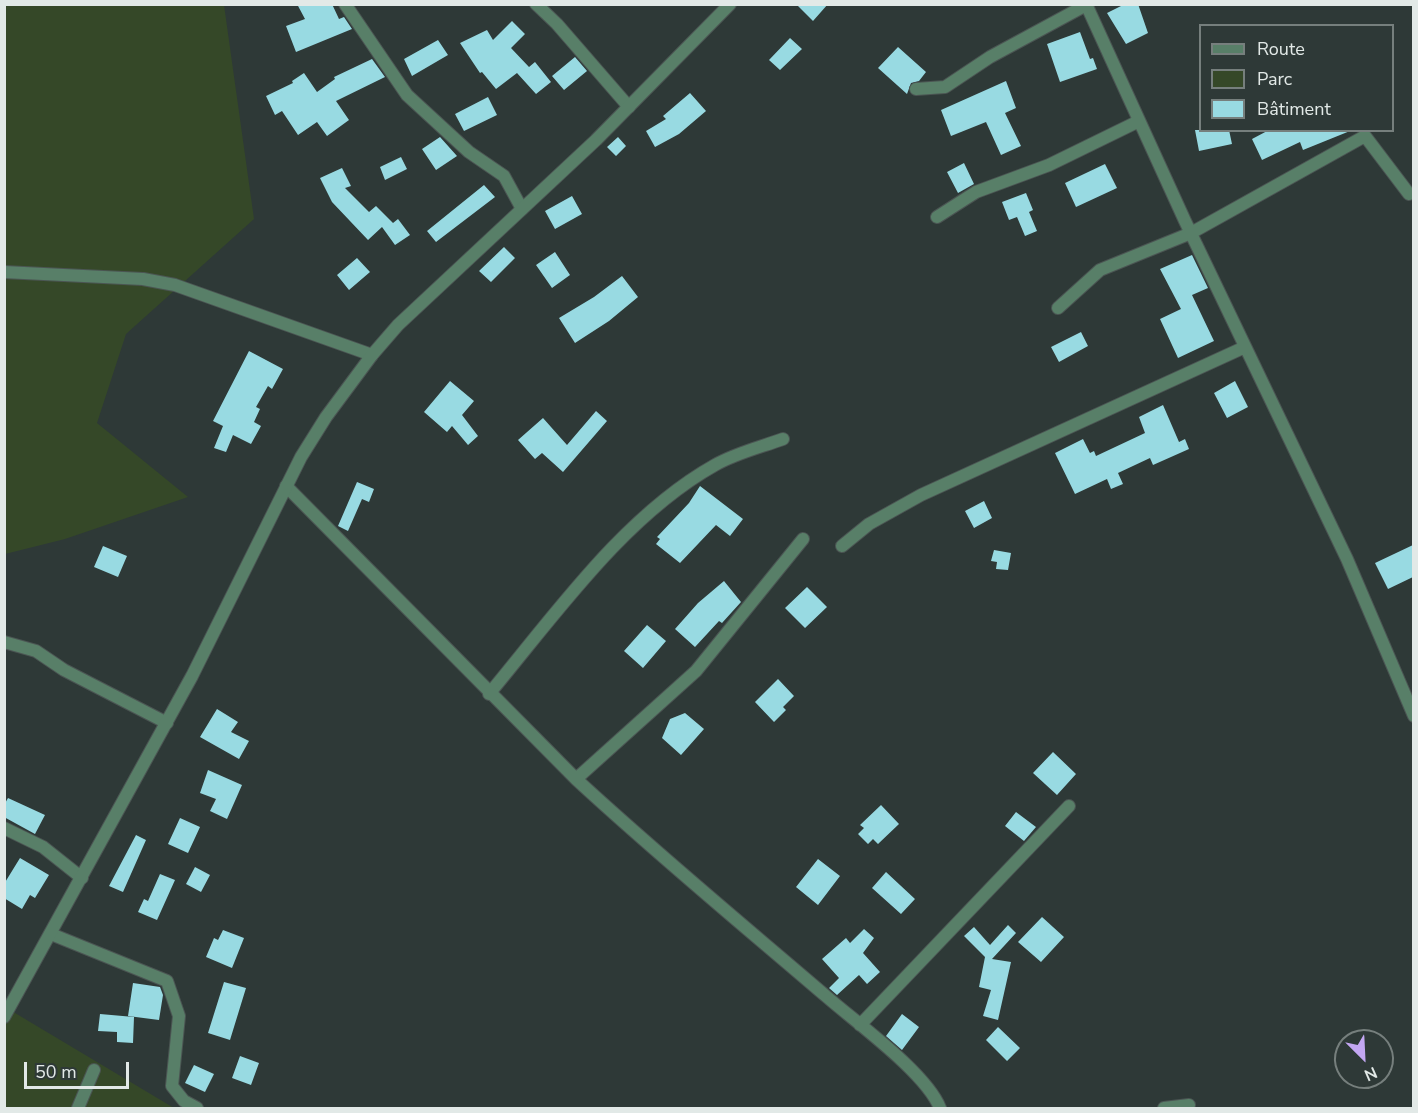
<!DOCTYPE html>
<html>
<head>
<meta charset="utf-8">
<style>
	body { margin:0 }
	#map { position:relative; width:1418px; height:1113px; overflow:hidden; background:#2e3937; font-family:"Nunito Sans",sans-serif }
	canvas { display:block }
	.frame { position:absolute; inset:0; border:6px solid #e2e9e7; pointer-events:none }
	.legend { position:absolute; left:1199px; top:24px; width:195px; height:108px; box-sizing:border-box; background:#2e3937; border:2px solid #767f7d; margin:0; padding:8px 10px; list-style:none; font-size:18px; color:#e2e9e7 }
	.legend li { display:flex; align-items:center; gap:12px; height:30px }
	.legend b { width:30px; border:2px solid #767f7d }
	.north { position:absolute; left:1334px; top:1029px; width:60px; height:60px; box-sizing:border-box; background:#2e3937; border:2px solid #767f7d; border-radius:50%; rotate:156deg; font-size:16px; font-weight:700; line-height:24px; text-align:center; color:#e2e9e7 }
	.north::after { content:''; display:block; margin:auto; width:21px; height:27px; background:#c3a7f2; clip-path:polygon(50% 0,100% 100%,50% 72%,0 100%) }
	.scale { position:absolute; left:24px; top:1062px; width:105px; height:27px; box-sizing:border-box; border:3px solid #e2e9e7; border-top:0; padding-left:8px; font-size:18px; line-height:21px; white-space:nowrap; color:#e2e9e7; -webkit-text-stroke:4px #2e3937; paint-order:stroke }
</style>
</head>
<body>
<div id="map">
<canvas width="1418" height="1113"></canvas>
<div class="frame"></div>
<ul class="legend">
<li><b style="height:8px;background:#587f68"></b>Route</li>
<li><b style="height:16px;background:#354828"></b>Parc</li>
<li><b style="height:16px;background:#98dae2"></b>Bâtiment</li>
</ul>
<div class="north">N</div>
<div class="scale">50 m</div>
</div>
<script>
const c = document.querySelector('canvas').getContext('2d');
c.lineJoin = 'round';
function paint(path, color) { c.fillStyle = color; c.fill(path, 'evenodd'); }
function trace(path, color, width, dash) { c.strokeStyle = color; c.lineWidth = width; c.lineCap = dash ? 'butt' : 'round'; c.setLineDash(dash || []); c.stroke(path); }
paint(new Path2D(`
	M5 5H224L254 219 126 334 97 423 188 497 65 539 5 554Z
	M5 1007 174 1108H5Z`), '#354828');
paint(new Path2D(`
	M297 4H332L339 19 344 17 352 29 296 52 286 26 305 19Z
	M796 4H828L813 21Z
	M1125 4H1138L1148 33 1126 44 1107 13Z
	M512 21 525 34 511 48 529 67 535 62 551 82 536 94 517 73 496 89 482 72 480 73 460 43 487 30 493 40Z
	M1080 32 1090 59 1093 58 1097 69 1060 82 1047 44Z
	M790 38 802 49 780 70 769 60Z
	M438 40 448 55 412 76 404 59Z
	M898 47 926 72 919 81 911 83 907 94 878 68Z
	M575 57 587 71 564 90 552 76Z
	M372 59 385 77 336 101 349 120 327 136 317 122 298 135 282 111 275 115 266 96 293 83 292 81 304 73 317 92 335 79 334 77Z
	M1006 81 1016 108 1005 113 1021 146 1001 155 986 122 951 136 941 110Z
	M690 93 706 111 679 134 655 147 646 131 666 119 663 116Z
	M488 97 497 115 464 131 455 114Z
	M1195 130H1229L1232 144 1199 151Z
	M1269 130H1350V131L1303 150 1300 142 1262 160 1252 139Z
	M440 137 457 156 436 170 422 149Z
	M618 137 626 146 616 156 607 147Z
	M401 157 407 169 385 180 380 167Z
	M964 163 974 184 958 193 947 172Z
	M1105 164 1117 188 1076 207 1065 183Z
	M342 168 351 186 345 188 369 212 376 206 393 223 398 219 410 235 395 245 382 227 368 240 332 202 320 178Z
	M484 185 495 197 436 242 427 231Z
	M1026 193 1033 210 1029 212 1037 231 1025 236 1017 217 1009 220 1002 202Z
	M572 196 582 214 555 229 545 211Z
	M504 247 515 258 491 282 479 271Z
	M555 252 570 275 552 288 536 265Z
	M1192 255 1208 288 1192 295 1214 341 1178 358 1160 319 1181 309 1160 269Z
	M357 258 370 272 349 290 337 275Z
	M622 276 638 297 609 321 575 343 559 318 594 297Z
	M1081 332 1088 346 1059 362 1051 347Z
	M249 351 283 369 272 389 268 386 256 407 260 409 254 422 261 426 251 444 233 435 226 452 214 448 223 426 213 421Z
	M450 381 474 401 462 415 478 436 468 445 452 426 447 432 424 412Z
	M1235 381 1248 407 1227 418 1214 393Z
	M1163 405 1179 442 1185 439 1189 449 1153 465 1150 458 1118 473 1123 484 1111 489 1107 479 1075 494 1055 453 1083 439 1090 453 1094 451 1096 456 1145 433 1139 417Z
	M596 411 607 421 563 472 542 453 535 459 518 440 543 418 567 445Z
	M357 482 374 489 369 502 362 499 348 531 338 526Z
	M700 486 743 519 730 536 716 525 680 563 656 544 660 539 657 537 689 503Z
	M984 501 992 518 974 528 965 511Z
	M1413 545V577L1388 589 1375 563Z
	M103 546 127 556 118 577 94 567Z
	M994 550 1011 553 1008 570 996 569 997 562 991 561Z
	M724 581 741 602 722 623 719 621 695 647 675 629 698 603Z
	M807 587 827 607 805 628 785 608Z
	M647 625 666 641 643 668 624 651Z
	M778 679 794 696 783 707 786 710 774 722 755 702Z
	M217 709 238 722 231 732 249 741 239 759 200 737Z
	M685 713 704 729 681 755 662 738 670 719Z
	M1053 752 1076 774 1057 795 1033 773Z
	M208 770 242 785 227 819 210 811 216 799 200 793Z
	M8 798 45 815 35 834 4 817V805Z
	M881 805 899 824 878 844 873 839 868 844 858 834 864 828 860 825Z
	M1016 812 1036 827 1024 841 1005 826Z
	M180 818 200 827 188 853 168 844Z
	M136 835 146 840 123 892 109 886Z
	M20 858 49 875 35 898 30 895 22 909 4 898V884Z
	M818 859 840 876 818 905 796 887Z
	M195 867 210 875 201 892 186 884Z
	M886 872 915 899 901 914 872 888Z
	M160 874 175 880 157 920 138 912 144 899 148 901Z
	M1042 917 1064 937 1041 962 1018 942Z
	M1008 925 1016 933 992 959 1011 962 998 1020 983 1016 991 990 979 987 985 957 964 936 974 927 990 945Z
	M864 929 874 938 863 953 880 972 867 984 859 975 837 995 829 988 839 978 822 959 846 938 850 943Z
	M223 930 244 938 232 968 206 957 214 938 218 940Z
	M224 982 246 988 230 1040 208 1033Z
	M133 983 160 987 163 995 159 1020 128 1016Z
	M100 1014 134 1017 133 1043 117 1042V1032L98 1031Z
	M902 1014 919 1027 902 1050 886 1036Z
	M998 1027 1020 1048 1007 1061 986 1040Z
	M240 1056 259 1063 251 1085 232 1078Z
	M194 1065 214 1074 205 1092 185 1083Z`), '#98dae2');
const minor = new Path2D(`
	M345 4 407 95 469 152 504 176 522 209
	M536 4 557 24 629 107
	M1086 4 1185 221 1347 559 1414 716
	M916 89 945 87 990 57 1088 4
	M937 217 976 192 1049 165 1139 121
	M4 272 143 279 175 285 372 355
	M1058 308 1100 270 1191 233 1365 136 1409 194
	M286 486 576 779C657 854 743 925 827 997 858 1024 926 1073 940 1108
	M842 546 869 524 921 495 1245 347
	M4 642 36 651 64 670 167 723
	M489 694C555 615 624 516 715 465 736 453 761 447 783 439
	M576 779 696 671 803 539
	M4 828 43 847 82 878
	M51 934 167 981 179 1016 172 1086 184 1101 197 1108
	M860 1025 1069 806
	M78 1108 94 1070
	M1164 1108 1189 1105`);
const tertiary = new Path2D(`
	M4 1017 192 676 301 457 326 417 372 355 398 325 596 140 730 4`);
trace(minor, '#4b5553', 14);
trace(tertiary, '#4b5553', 14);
trace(minor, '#587f68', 12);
trace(tertiary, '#587f68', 12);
</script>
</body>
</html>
